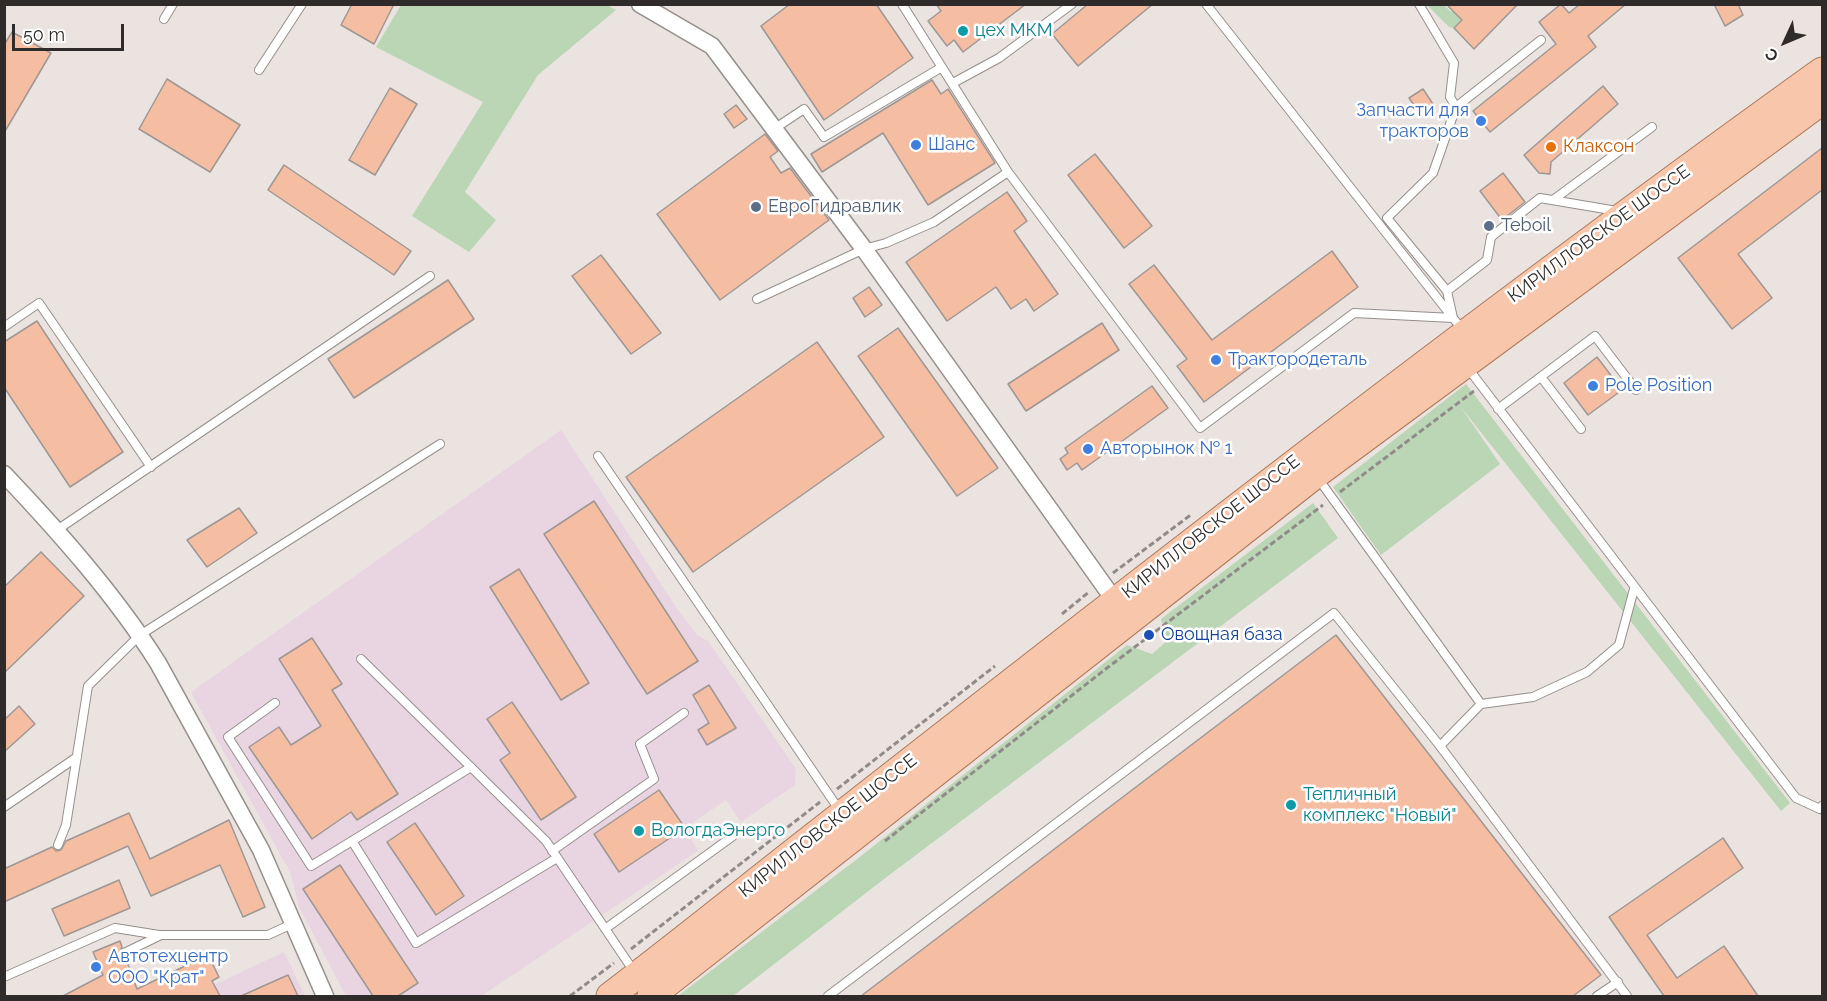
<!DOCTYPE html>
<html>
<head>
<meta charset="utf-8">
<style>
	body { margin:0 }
	#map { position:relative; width:1827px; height:1001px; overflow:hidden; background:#eae3e0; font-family:Raleway,sans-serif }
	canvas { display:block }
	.frame { position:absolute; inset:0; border:6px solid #2e2b2a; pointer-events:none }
	.north { position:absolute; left:1755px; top:12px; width:60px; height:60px; -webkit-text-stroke:4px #fff; paint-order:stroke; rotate:226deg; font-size:16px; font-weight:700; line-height:24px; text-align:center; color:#2e2b2a }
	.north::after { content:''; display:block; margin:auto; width:21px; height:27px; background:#2e2b2a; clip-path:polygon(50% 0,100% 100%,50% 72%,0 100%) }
	.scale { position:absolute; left:12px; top:24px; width:112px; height:27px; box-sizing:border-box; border:3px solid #2e2b2a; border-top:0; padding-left:8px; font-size:18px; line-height:21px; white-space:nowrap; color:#2e2b2a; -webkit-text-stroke:4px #fff; paint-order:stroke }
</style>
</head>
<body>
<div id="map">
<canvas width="1827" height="1001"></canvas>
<div class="frame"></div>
<div class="north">С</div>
<div class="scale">50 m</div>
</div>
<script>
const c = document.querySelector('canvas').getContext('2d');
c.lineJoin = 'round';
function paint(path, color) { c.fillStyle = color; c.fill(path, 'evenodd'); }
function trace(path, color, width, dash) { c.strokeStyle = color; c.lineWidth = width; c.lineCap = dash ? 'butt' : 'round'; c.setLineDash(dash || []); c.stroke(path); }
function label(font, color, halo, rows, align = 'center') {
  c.font = font + ' Raleway,sans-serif'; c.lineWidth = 5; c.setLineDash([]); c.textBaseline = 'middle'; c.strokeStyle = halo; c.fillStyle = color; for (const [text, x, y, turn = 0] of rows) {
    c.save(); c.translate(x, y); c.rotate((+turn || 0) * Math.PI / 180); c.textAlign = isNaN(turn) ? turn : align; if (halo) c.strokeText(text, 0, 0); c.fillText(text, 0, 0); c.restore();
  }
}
paint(new Path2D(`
	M561 430 676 607 697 635 708 641 796 769 795 785 741 822 726 800 685 828 698 851 481 996H346L299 907 291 874 191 692Z
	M284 952 305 996H191L214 985Z`), '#e9d4e2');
paint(new Path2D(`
	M607 5 616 10 538 75 465 192 496 220 469 252 412 216 483 102 376 47 401 5Z
	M1427 5H1444L1451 12 1459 5H1476L1453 28 1449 27Z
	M1466 384 1790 803 1781 811 1460 406 1500 464 1381 555 1333 487Z
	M1313 503 1338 538 884 879 733 996H678L861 856 1127 645 1152 654 1167 641 1161 619Z`), '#bbd6b4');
const building = new Path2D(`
	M352 4H394L374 44 341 25Z
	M790 4H876L913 58 824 120 761 26Z
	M936 4H1026L963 52 954 40 947 46 928 21 941 11Z
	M1088 4H1153L1078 66 1052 34Z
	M1446 4H1518L1474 49 1454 28 1462 20Z
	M1561 4 1569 13 1580 4H1626L1588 36 1596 47 1490 132 1473 111 1556 44 1539 22Z
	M1714 4H1738L1743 15 1725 26Z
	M12 32 51 53 4 133V45Z
	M167 79 240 125 210 172 139 129Z
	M932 80 941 94 948 89 995 163 928 205 883 133 822 172 811 154Z
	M1603 86 1618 104 1551 162 1550 174 1539 173 1524 155Z
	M390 88 417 104 375 175 349 160Z
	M1423 89 1435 107 1422 117 1409 98Z
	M736 105 747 119 734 128 724 114Z
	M765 134 778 151 770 157 781 173 790 168 829 220 720 300 657 214Z
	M1822 148V190L1738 254 1772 298 1732 329 1678 258Z
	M1095 154 1152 226 1124 248 1068 175Z
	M284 165 411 251 394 275 268 190Z
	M1503 173 1525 202 1502 220 1480 191Z
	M1007 192 1027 221 1014 231 1058 294 1034 311 1026 299 1011 309 996 287 947 321 906 262Z
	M1332 251 1358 287 1204 402 1177 366 1187 359 1129 284 1154 265 1212 340Z
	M601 255 661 333 631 354 572 276Z
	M448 280 474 319 354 398 328 359Z
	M869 287 882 305 865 317 853 298Z
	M37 321 123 452 70 487 4 387V342Z
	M1102 323 1119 350 1026 411 1008 384Z
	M898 328 998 468 957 496 858 356Z
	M817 342 884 437 693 572 626 477Z
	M1597 357 1622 390 1588 415 1564 383Z
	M1152 386 1168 408 1082 470 1077 463 1067 470 1060 459 1068 453 1065 448Z
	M594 501 698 661 647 694 544 534Z
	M239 508 257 533 207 567 187 540Z
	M41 552 84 596 4 673V587Z
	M519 569 589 683 561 700 490 587Z
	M1336 635 1601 975 1573 996H861Z
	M312 638 342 684 332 690 398 794 357 820 351 812 312 839 249 747 279 727 291 745 321 726 279 659Z
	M709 685 736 728 707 745 698 730 709 723 693 695Z
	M512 702 576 797 541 820 500 760 510 753 487 719Z
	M19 706 35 724 4 752V720Z
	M659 790 685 828 619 872 594 834Z
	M129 813 150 859 229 820 265 907 243 917 220 865 151 896 128 846 4 902V869L52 847 56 851 61 850 66 841Z
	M415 823 464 896 436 915 387 842Z
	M1723 838 1743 868 1647 935 1677 978 1724 946 1758 996H1664L1609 917Z
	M340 865 418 983 398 996H373L303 889Z
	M119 880 130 908 64 936 52 909Z
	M120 941 122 947 118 955 126 959 137 989 208 955 219 977 212 981 220 996H63L103 975 93 952Z
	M288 975 298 996H241Z`);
paint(building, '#f5bea3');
trace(building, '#9e9794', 1.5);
const service = new Path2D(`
	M902 4 1008 172 1200 428 1354 313 1453 318
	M1206 4 1453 318
	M1419 4 1454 63 1450 97 1456 107
	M164 19 173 4
	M259 70 302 4
	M953 83 999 58 1072 4
	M774 129 804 109 824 137 942 67
	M1553 200 1652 127
	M1447 291 1387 218 1433 173 1456 107 1541 40
	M757 299 864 249 886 243 934 222 1008 172
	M4 327 39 303 151 467
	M1464 331 1453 318 1447 291 1487 260 1491 237 1540 198 1617 211
	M1467 367 1796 798 1820 809 1822 806
	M1541 377 1581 429
	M1498 409 1595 336 1636 390
	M598 456 840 811
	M1317 477 1481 704
	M57 530 430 276
	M361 659 546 841 635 973
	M275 703 228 737 311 866 352 841
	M1440 746 1481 704 1533 697 1587 672 1619 645 1634 589
	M471 767 352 841 416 943 557 858
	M4 807 77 757
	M58 845 66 825 88 686 140 635 440 444
	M552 851 654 779 640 744 684 713
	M605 929 733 836
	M124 953 159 936
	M4 977 115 928 159 935H268L292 924
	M828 996 1334 613 1440 746 1627 996
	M1597 996 1618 982`);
const minor = new Path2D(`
	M640 4 712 46 864 249 1120 608
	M4 474C59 532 115 595 158 663L261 850 325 996`);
const primary = new Path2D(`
	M610 996C689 936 766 873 845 812 1167 560 1490 309 1822 71
	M651 996 1315 475 1822 101`);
trace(service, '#958f8b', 10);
trace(minor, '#958f8b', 19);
trace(primary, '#ae7759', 29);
trace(new Path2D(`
	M1340 492 1474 391
	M1113 573 1192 514
	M1062 614 1089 592
	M837 789 995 666
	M885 841 1107 668 1323 505
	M631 949 820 802
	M570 996 614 963`), '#908b88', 3, [6, 3]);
trace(service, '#fff', 8);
trace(minor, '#fff', 16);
trace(primary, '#f8c6aa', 27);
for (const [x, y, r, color] of [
	[963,31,6,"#0f9aa8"],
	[1481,121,6,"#3f7fe0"],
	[916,145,6,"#3f7fe0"],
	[1551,147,6,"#e8710a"],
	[756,207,6,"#5c6f8a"],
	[1489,226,6,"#5c6f8a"],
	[1216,360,6,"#3f7fe0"],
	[1593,386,6,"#3f7fe0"],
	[1088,449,6,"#3f7fe0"],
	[1149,635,6,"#1a4fb4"],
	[1291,805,6,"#0f9aa8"],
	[639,831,6,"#0f9aa8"],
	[96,967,6,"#3f7fe0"]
]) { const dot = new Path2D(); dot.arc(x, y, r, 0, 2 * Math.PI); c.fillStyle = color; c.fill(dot); trace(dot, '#fff', 2); }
label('18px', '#0d838f', '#fff', [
	["цех МКМ",975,31],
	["Тепличный",1303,795],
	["комплекс \"Новый\"",1303,816],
	["ВологдаЭнерго",651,831]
], 'left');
label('18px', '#366cbe', '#fff', [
	["Запчасти для",1469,111,"right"],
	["тракторов",1469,132,"right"],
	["Шанс",928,145],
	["Трактородеталь",1228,360],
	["Pole Position",1605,386],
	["Авторынок № 1",1100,449],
	["Автотехцентр",108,957],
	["ООО \"Крат\"",108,978]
], 'left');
label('18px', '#c56008', '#fff', [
	["Клаксон",1563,147]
], 'left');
label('18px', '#4e5e75', '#fff', [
	["ЕвроГидравлик",768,207],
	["Teboil",1501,226]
], 'left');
label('18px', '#2e2b2a', '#fff', [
	["КИРИЛЛОВСКОЕ ШОССЕ",1599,234,-36],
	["КИРИЛЛОВСКОЕ ШОССЕ",1211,527,-38],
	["КИРИЛЛОВСКОЕ ШОССЕ",828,826,-38]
]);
label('18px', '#164399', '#fff', [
	["Овощная база",1161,635]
], 'left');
</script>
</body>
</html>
